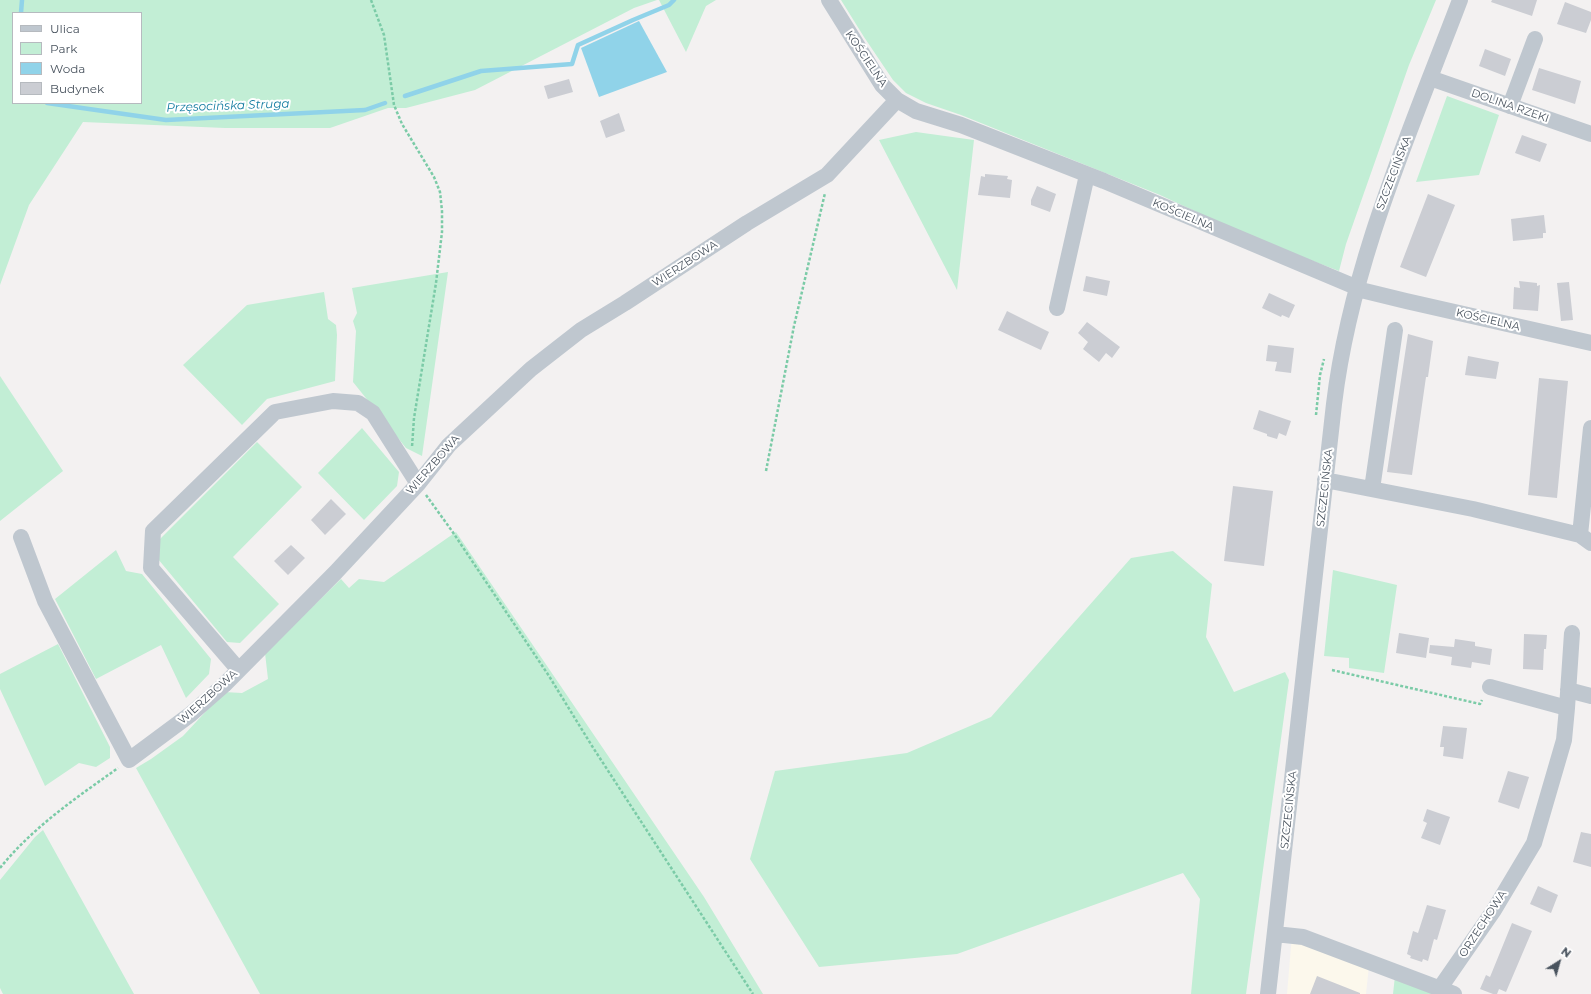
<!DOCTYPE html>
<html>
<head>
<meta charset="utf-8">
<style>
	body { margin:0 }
	#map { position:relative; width:1591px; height:994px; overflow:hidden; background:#f3f1f1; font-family:Montserrat,sans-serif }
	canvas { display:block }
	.legend { position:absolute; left:12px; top:12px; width:130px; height:92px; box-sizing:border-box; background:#fff; border:1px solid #b6babf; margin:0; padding:5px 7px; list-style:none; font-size:12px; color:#49535e }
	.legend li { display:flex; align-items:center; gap:8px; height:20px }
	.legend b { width:20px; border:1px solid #b6babf }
	.north { position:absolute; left:1539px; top:942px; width:40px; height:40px; -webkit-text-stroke:3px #fff; paint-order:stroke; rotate:37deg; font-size:11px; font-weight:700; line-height:16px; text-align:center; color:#49535e }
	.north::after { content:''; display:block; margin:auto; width:14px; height:18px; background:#49535e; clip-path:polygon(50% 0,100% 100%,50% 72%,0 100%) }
</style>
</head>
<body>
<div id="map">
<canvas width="1591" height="994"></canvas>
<ul class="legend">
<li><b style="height:5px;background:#bfc7cf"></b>Ulica</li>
<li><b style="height:11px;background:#c2eed5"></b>Park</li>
<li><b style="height:11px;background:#90d3e9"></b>Woda</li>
<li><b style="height:11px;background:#cbcdd3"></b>Budynek</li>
</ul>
<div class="north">N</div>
</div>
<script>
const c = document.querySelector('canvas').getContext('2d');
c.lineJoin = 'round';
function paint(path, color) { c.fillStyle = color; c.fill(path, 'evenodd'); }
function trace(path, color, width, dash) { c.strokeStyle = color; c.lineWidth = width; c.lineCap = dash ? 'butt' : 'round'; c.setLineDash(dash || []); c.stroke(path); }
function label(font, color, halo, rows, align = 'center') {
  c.font = font + ' Montserrat,sans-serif'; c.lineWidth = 4; c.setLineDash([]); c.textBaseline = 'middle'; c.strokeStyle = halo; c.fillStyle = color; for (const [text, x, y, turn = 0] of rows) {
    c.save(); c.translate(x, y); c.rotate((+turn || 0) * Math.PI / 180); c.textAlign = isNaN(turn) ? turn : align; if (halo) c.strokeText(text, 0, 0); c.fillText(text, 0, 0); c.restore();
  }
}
paint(new Path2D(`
	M1292 935 1369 966 1366 994H1287Z`), '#fcf8ec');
paint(new Path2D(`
	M0 0H657L634 8 475 90 406 108H388L330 128H225L83 122 29 205 0 285ZM13 13H141V103H13Z
	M659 0H716L706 6 686 52Z
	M841 0H1436L1409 65 1346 244 1339 271 1255 239 1160 195 961 115 926 103 906 93 893 80 864 37Z
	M1447 96 1499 115 1479 175 1416 182Z
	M916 132 974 140 957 290 879 140Z
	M448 272 422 456 406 448 353 382 356 331 353 321 357 313 352 288Z
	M324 292 328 319 336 325 337 335 335 381 267 399 242 425 183 365 247 305Z
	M0 376 63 471 0 521Z
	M362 428 399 472 397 486 364 520 318 473Z
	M257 442 302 487 233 557 279 604 240 643 227 642 158 559 160 539Z
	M456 532 704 897 763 994H260L136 768 151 759 183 736 224 692 242 693 268 679 265 653 341 579 349 588 359 579 384 582Z
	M116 550 126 571 142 574 211 659 209 674 186 698 161 645 96 679 55 599Z
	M1173 551 1212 584 1206 637 1234 692 1285 672 1289 680 1246 994H1191L1200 899 1183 873 957 954 819 967 750 859 775 771 907 753 991 717 1131 558Z
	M1333 570 1397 585 1384 673 1349 668V658L1324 656Z
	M58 644 110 747V758L96 767 79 763 45 786 0 689V674Z
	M43 830 134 994H3L0 988V880L35 837Z
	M1395 976 1438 994H1393Z`), '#c2eed5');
paint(new Path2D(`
	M639 21 667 72 599 97 581 48Z`), '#90d3e9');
trace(new Path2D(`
	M21 13 22 0
	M405 96 481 71 572 64 578 45 633 20 669 5 674 0
	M47 103 166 120 365 110 385 103`), '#90d3e9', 4.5);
paint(new Path2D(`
	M1492 0H1537L1532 16 1491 2Z
	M1565 2 1591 12V20L1586 33 1557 24Z
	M1485 49 1511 59 1505 76 1479 66Z
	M1539 68 1581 81 1575 104 1532 90Z
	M569 79 573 92 548 99 544 86Z
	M619 113 625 131 606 138 600 121Z
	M1522 135 1547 144 1540 162 1515 153Z
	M985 174 1008 176 1007 179 1012 180 1010 198 978 195 981 176 985 177Z
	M1037 186 1056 194 1050 212 1031 205V200Z
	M1428 194 1455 205 1426 277 1400 267Z
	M1544 215 1546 233H1543V238L1513 241 1511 219Z
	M1086 276 1110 281 1107 296 1083 291Z
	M1519 281 1537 283V286L1540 285 1538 311 1513 309 1514 287 1520 288Z
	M1569 282 1573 320 1561 321 1557 283Z
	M1269 293 1295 305 1289 318 1282 315 1281 317 1262 308Z
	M1007 311 1049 332 1041 350 998 330Z
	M1087 322 1120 347 1112 358 1106 353 1099 362 1083 349 1088 342 1078 333Z
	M1408 334 1433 341 1428 377H1426L1412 475 1387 472Z
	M1268 345 1294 348 1291 373 1275 371 1277 362 1266 361Z
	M1468 356 1499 362 1496 379 1465 375Z
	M1539 378 1568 381 1557 498 1528 495Z
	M1259 410 1291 421 1286 436 1279 433 1277 439 1267 436V434L1253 429Z
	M1233 486 1273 491 1264 566 1224 561Z
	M331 499 346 514 325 535 311 520Z
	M291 545 305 558 288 575 274 561Z
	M1399 633 1429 638 1426 658 1396 653Z
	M1524 634 1547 635 1546 649H1544L1543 670 1523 669Z
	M1455 639 1475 642V646L1492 649 1490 665 1472 662 1471 668 1451 665 1452 657 1429 653 1430 645 1454 647Z
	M1443 726 1467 728 1463 759 1443 756 1444 747H1440Z
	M1508 771 1529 777 1519 809 1498 802Z
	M1427 809 1450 817 1440 845 1421 838 1427 823 1423 821Z
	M1581 832 1591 834V867L1573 862Z
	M1538 886 1558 895 1551 913 1530 904Z
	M1427 905 1446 910 1437 940 1434 939 1428 961 1423 959 1422 962 1410 958 1411 956 1407 954 1413 931 1418 933Z
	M1512 923 1532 931 1506 992 1499 989 1497 994H1493L1480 989 1486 975 1490 977Z
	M1317 976 1360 993V994H1310Z`), '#cbcdd3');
trace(new Path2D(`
	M371 0 384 35 394 105 402 124 434 177 440 192 442 211V232L436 283 414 418 412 447
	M1316 415 1320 375 1324 359
	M766 471 794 326 825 193
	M426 495 452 531 549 676 592 746 753 994
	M1332 670 1480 704 1482 700
	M0 868C33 827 76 798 118 768`), '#7bcba7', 2.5, [3, 2]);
trace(new Path2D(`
	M829 0 882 85 897 100 916 111 961 125 1104 181 1365 291 1406 301 1591 343
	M1430 78 1591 134
	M1510 106 1535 39
	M1057 308 1087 175
	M1325 480 1473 509 1580 535 1591 543
	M1372 489 1395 330
	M1580 535 1591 428
	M21 537 45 601 129 760 191 714 224 685 335 573 418 484 449 445 531 369 581 330 625 303 747 223 827 175 897 100
	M238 669 151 568 153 531 275 412 333 401 358 403 373 413 418 484
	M1490 687 1567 708
	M1568 690 1591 696
	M1275 934 1303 937 1454 994
	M1440 988 1494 910 1534 843 1564 740 1567 708 1572 633
	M1268 994 1334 404C1351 263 1410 132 1460 0`), '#bfc7cf', 16);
label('11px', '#49535e', '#fff', [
	["KOŚCIELNA",866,59,56],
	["DOLINA RZEKI",1510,106,19],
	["SZCZECIŃSKA",1394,173,-69],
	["KOŚCIELNA",1183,215,23],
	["WIERZBOWA",685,264,-33],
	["KOŚCIELNA",1488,320,13],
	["WIERZBOWA",433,465,-49],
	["SZCZECIŃSKA",1325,488,-84],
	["WIERZBOWA",208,697,-42],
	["SZCZECIŃSKA",1289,810,-84],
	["ORZECHOWA",1483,924,-57]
]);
label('italic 12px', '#127ba0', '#fff', [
	["Przęsocińska Struga",228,106,-2]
]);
</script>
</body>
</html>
